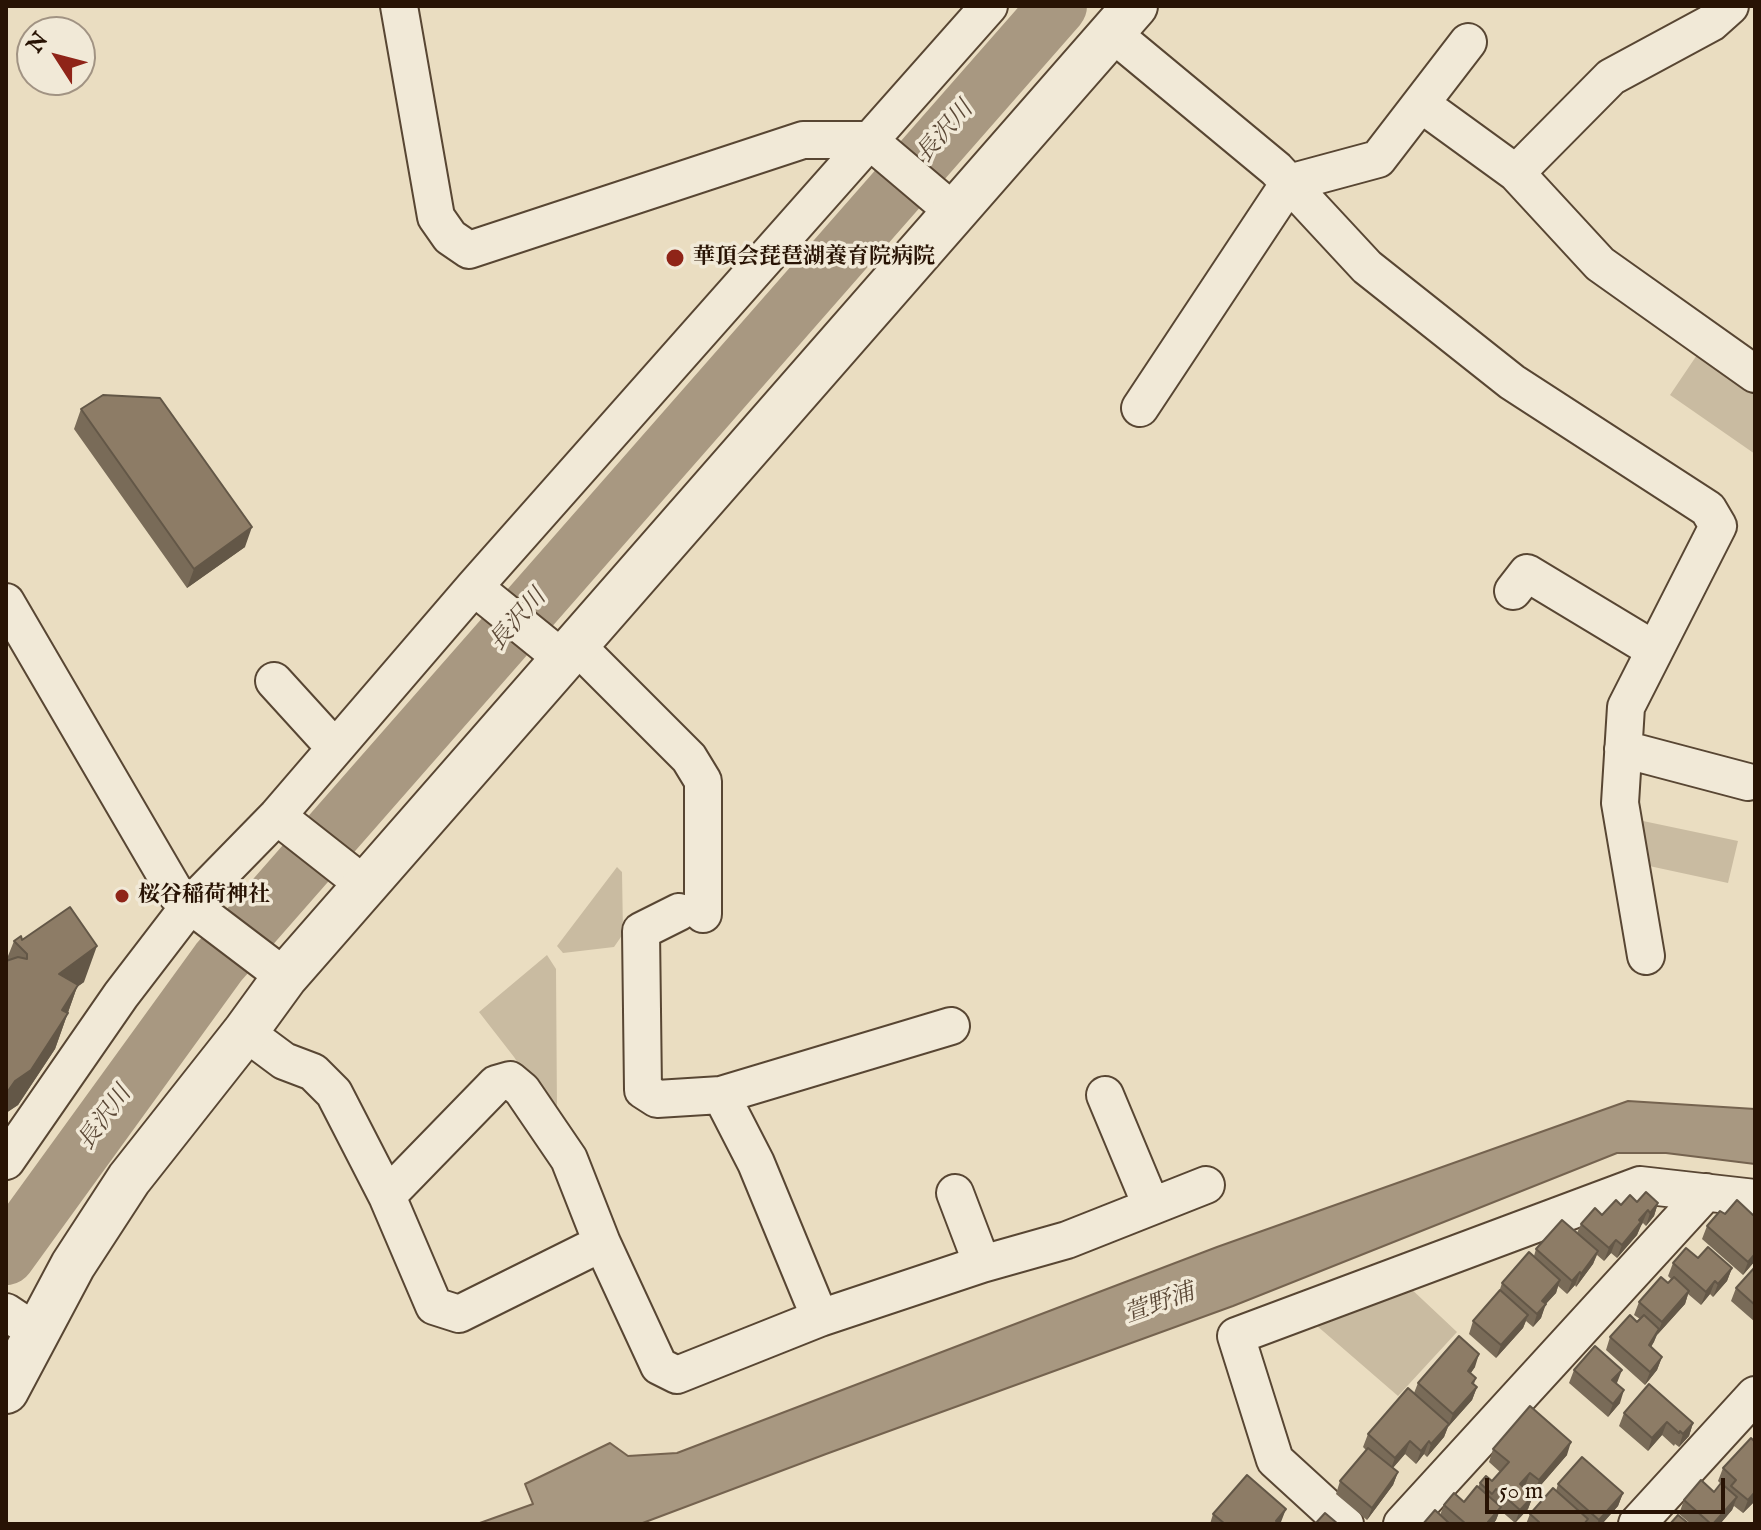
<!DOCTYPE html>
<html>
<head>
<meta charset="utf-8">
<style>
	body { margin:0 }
	#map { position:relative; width:1761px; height:1530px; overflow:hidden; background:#eaddc1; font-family:"IM FELL English",serif }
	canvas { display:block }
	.frame { position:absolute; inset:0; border:8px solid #281304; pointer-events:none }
	.north { position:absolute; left:16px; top:16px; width:80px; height:80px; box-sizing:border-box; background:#f1e9d7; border:2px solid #a19383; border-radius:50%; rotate:306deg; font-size:22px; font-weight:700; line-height:32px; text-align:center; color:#281304 }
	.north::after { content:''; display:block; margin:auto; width:28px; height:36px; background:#8f2418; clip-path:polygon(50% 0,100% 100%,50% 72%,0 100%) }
	.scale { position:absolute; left:1485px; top:1478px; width:240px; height:36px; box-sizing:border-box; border:4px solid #281304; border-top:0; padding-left:10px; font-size:24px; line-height:28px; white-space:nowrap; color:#281304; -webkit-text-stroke:6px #f1e9d7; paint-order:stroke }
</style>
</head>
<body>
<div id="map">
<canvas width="1761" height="1530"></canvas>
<div class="frame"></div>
<div class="north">N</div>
<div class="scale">50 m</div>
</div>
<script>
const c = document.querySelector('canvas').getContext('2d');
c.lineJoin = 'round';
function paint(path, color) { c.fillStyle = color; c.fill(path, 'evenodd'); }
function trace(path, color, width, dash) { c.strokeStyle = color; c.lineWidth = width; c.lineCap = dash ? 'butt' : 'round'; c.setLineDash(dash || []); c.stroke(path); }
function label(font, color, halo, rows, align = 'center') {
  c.font = font + ' "IM FELL English","Noto Serif JP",serif'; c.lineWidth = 7; c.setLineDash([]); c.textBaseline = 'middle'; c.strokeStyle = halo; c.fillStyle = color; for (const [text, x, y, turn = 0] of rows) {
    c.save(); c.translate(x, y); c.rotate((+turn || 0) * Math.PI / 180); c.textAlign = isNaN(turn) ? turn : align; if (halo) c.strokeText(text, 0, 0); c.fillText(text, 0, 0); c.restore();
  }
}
paint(new Path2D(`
	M1699 352 1755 391V454L1670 395Z
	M1643 821 1738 841 1728 883 1640 864 1638 833Z
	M617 867 622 872 623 934 614 947 563 953 557 946Z
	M547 955 556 969 557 1113 553 1116 514 1057 479 1012Z
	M1407 1285 1457 1332 1398 1396 1316 1325Z`), '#c9bba1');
const water = new Path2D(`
	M1628 1101 1755 1109V1164L1666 1153H1617L1233 1306 826 1454 640 1524H477L533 1504 525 1484 610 1443 628 1456 677 1453 1217 1247Z`);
paint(water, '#a89881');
trace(water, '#75634f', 2);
trace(new Path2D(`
	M6 1256 219 962 1058 6`), '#a89881', 58);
const minor = new Path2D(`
	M399 6 436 217 450 237 469 250 803 140H869L954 212
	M1112 33 1276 169 1367 267 1512 382 1708 509 1718 526 1626 707 1620 803 1646 956
	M1421 104 1516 173 1600 264 1755 374
	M1516 173 1611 77 1711 23 1730 6
	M1140 408 1289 183 1378 159 1468 42
	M474 587 563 659
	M1513 591 1527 573 1653 649
	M6 602 177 895 285 977
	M576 645 689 758 703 781V914
	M274 681 335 748
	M1623 749 1748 782
	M277 816 366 886
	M679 912 641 931 643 1090 657 1099 721 1095 951 1026
	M245 1032 284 1061 313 1072 334 1093 387 1196 434 1306 459 1314 602 1243
	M721 1095 756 1163 820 1318
	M1105 1095 1151 1205
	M6 1161 121 995 190 905 277 816 474 587 989 6
	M955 1193 982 1264
	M387 1196 496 1084 510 1080 522 1090 569 1159 602 1243 659 1366 677 1375 820 1318 982 1264 1067 1240 1206 1185
	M6 1312 36 1332
	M1345 1524 1275 1460 1236 1336 1640 1185 1755 1198
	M1402 1524 1706 1192
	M1637 1524 1755 1395`);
const tertiary = new Path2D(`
	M6 1391 73 1265 129 1179 245 1032 285 977 1135 6`);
trace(minor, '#584633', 40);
trace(tertiary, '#584633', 48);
trace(minor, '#f1e9d7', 36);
trace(tertiary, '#f1e9d7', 44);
paint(new Path2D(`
	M81 409 245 547 187 588 74 429Z
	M22 940 84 982 77 987 55 1049 18 1105 6 1113V961L14 941Z
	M1637 1202 1658 1203 1654 1216 1646 1226 1643 1223 1640 1227 1637 1235 1617 1258 1611 1253 1604 1261 1597 1255 1593 1264 1576 1287 1575 1285 1567 1294 1558 1286 1556 1293 1545 1304 1541 1318 1533 1327 1526 1321 1523 1328 1496 1358 1469 1334 1473 1321 1499 1292 1502 1283 1534 1256 1536 1249 1577 1233 1581 1224 1621 1205Z
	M1725 1214 1753 1215 1755 1214V1261L1743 1275 1702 1239 1707 1226Z
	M1698 1258 1732 1268 1727 1281 1713 1297 1710 1294 1701 1305 1688 1294 1685 1304 1657 1335 1651 1347 1662 1357 1657 1370 1645 1385 1606 1350 1610 1337 1640 1319 1634 1315 1639 1302 1668 1283 1671 1279 1668 1276 1673 1263Z
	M1755 1267V1322L1731 1301 1736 1288Z
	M1475 1367 1470 1374 1476 1378 1474 1384 1477 1387 1472 1400 1448 1427 1444 1437 1427 1457 1424 1454 1416 1464 1405 1454 1393 1468 1398 1472 1393 1485 1367 1520 1336 1494 1340 1481 1366 1450 1363 1447 1368 1434 1414 1393 1418 1383Z
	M1574 1370 1620 1403 1608 1417 1569 1383Z
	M1624 1413 1693 1423 1689 1436 1679 1447 1675 1444 1674 1446 1662 1435 1648 1451 1619 1426Z
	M1755 1442V1505L1753 1503 1743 1513 1734 1506 1732 1510 1720 1524H1691L1679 1514 1684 1500 1714 1492 1721 1484 1718 1481 1723 1468Z
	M1493 1449 1567 1455 1534 1493 1525 1486 1524 1488 1533 1496 1528 1509 1515 1523 1500 1510 1496 1520 1493 1524H1423L1440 1515 1444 1505 1464 1502 1478 1487 1480 1483 1492 1481 1500 1472 1489 1462Z
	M1558 1484 1623 1493 1618 1506 1602 1524H1526L1530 1514 1556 1491Z
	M1213 1514 1281 1522 1280 1524H1210Z`), '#796b58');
paint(new Path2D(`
	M252 527 245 547 187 588 194 569Z
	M97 946 84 982 77 987 55 1049 18 1105 6 1113V1094L59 974Z
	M1658 1203 1654 1216 1646 1226 1650 1213Z
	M1648 1210 1637 1235 1617 1258 1622 1245 1639 1220Z
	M1616 1240 1611 1253 1604 1261 1609 1248Z
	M1598 1251 1593 1264 1576 1287 1581 1274Z
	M1755 1254V1261L1743 1275 1748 1262Z
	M1732 1268 1727 1281 1713 1297 1718 1284Z
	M1580 1272 1575 1285 1567 1294 1572 1281Z
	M1560 1280 1556 1293 1537 1314 1542 1301Z
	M1715 1281 1710 1294 1701 1305 1706 1292Z
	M1689 1291 1685 1304 1657 1335 1662 1322Z
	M1546 1304 1541 1318 1533 1327 1537 1314Z
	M1528 1315 1523 1328 1496 1358 1501 1345Z
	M1659 1329 1654 1342 1644 1358 1649 1345Z
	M1479 1354 1475 1367 1463 1384 1468 1371Z
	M1662 1357 1657 1370 1645 1385 1650 1372Z
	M1622 1370 1617 1383 1608 1393 1612 1380Z
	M1477 1387 1472 1400 1448 1427 1453 1414Z
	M1624 1390 1620 1403 1608 1417 1613 1404Z
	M1667 1422 1662 1435 1648 1451 1652 1438Z
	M1693 1423 1689 1436 1679 1447 1683 1434Z
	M1449 1424 1444 1437 1427 1457 1431 1444Z
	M1410 1441 1405 1454 1390 1471 1395 1458Z
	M1429 1441 1424 1454 1416 1464 1421 1451Z
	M1571 1442 1567 1455 1534 1493 1539 1480Z
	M1398 1472 1393 1485 1367 1520 1372 1508Z
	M1530 1473 1525 1486 1515 1497 1520 1484Z
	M1755 1492 1753 1503 1743 1513 1748 1500Z
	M1623 1493 1618 1506 1602 1524H1597L1599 1520Z
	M1533 1496 1528 1509 1515 1523 1520 1510Z
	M1737 1497 1732 1510 1720 1524H1713Z
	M1501 1507 1496 1520 1493 1524H1487Z
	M1286 1509 1281 1522 1280 1524 1276 1521Z`), '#635747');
const building = new Path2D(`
	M103 395 160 398 252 527 194 569 81 409Z
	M70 907 97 946 59 974 78 985 62 1010 68 1013 31 1070 15 1081 6 1094V961L18 957 27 959V954L14 941 21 936 22 940Z
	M1646 1192 1658 1203 1650 1213 1648 1210 1639 1220 1641 1222 1622 1245 1616 1240 1609 1248 1581 1224 1595 1208 1602 1215 1616 1200 1621 1205 1630 1195 1637 1202Z
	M1737 1200 1753 1215 1755 1214V1254L1748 1262 1707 1226 1720 1211 1725 1214Z
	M1562 1220 1598 1251 1581 1274 1580 1272 1572 1281 1536 1249Z
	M1708 1247 1732 1268 1718 1284 1715 1281 1706 1292 1673 1263 1686 1248 1698 1258Z
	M1529 1252 1560 1280 1542 1301 1546 1304 1537 1314 1502 1283Z
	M1755 1267V1305L1736 1288Z
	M1661 1277 1668 1283 1674 1277 1689 1291 1662 1322 1639 1302Z
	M1500 1290 1528 1315 1501 1345 1473 1321Z
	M1630 1315 1637 1322 1644 1315 1659 1329 1649 1345 1662 1357 1650 1372 1610 1337Z
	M1459 1336 1479 1354 1468 1371 1476 1378 1472 1383 1477 1387 1453 1414 1418 1383Z
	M1595 1346 1622 1370 1612 1380 1624 1390 1613 1404 1574 1370Z
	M1649 1384 1693 1423 1683 1434 1680 1431 1679 1433 1667 1422 1652 1438 1624 1413Z
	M1408 1388 1449 1424 1431 1444 1429 1441 1421 1451 1410 1441 1395 1458 1368 1434Z
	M1530 1406 1571 1442 1539 1480 1530 1473 1520 1484 1533 1496 1520 1510 1496 1489 1492 1494 1480 1483 1486 1476 1492 1481 1509 1462 1493 1449Z
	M1751 1438 1755 1442V1492L1748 1500 1731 1486 1736 1480 1723 1468Z
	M1368 1448 1398 1472 1372 1508 1340 1481Z
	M1582 1457 1623 1493 1599 1520 1558 1484Z
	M1247 1475 1286 1509 1276 1521 1280 1524H1225L1213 1514Z
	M1701 1480 1714 1492 1721 1483 1737 1497 1713 1524H1711L1684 1500Z
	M1477 1486 1501 1507 1488 1522 1489 1524H1466L1444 1505 1454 1493 1464 1502Z
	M1553 1488 1588 1519 1584 1524H1537L1539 1522 1530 1514Z
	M1435 1510 1450 1524H1423Z
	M1325 1513 1338 1524H1315Z
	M1678 1515 1689 1524H1670Z`);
paint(building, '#8d7c66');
trace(building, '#635747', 2);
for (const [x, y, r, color] of [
	[675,258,10,"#8f2418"],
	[122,896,8,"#8f2418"]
]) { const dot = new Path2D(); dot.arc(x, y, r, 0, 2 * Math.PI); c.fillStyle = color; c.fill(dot); trace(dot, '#f1e9d7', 3); }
label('bold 22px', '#281304', '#f1e9d7', [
	["華頂会琵琶湖養育院病院",693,258],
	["桜谷稲荷神社",138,896]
], 'left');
label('italic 24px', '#5b4836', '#f1e9d7', [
	["長沢川",946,133,-49],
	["長沢川",519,621,-49],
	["長沢川",106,1119,-54],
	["萱野浦",1160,1305,-20]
]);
</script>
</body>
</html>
